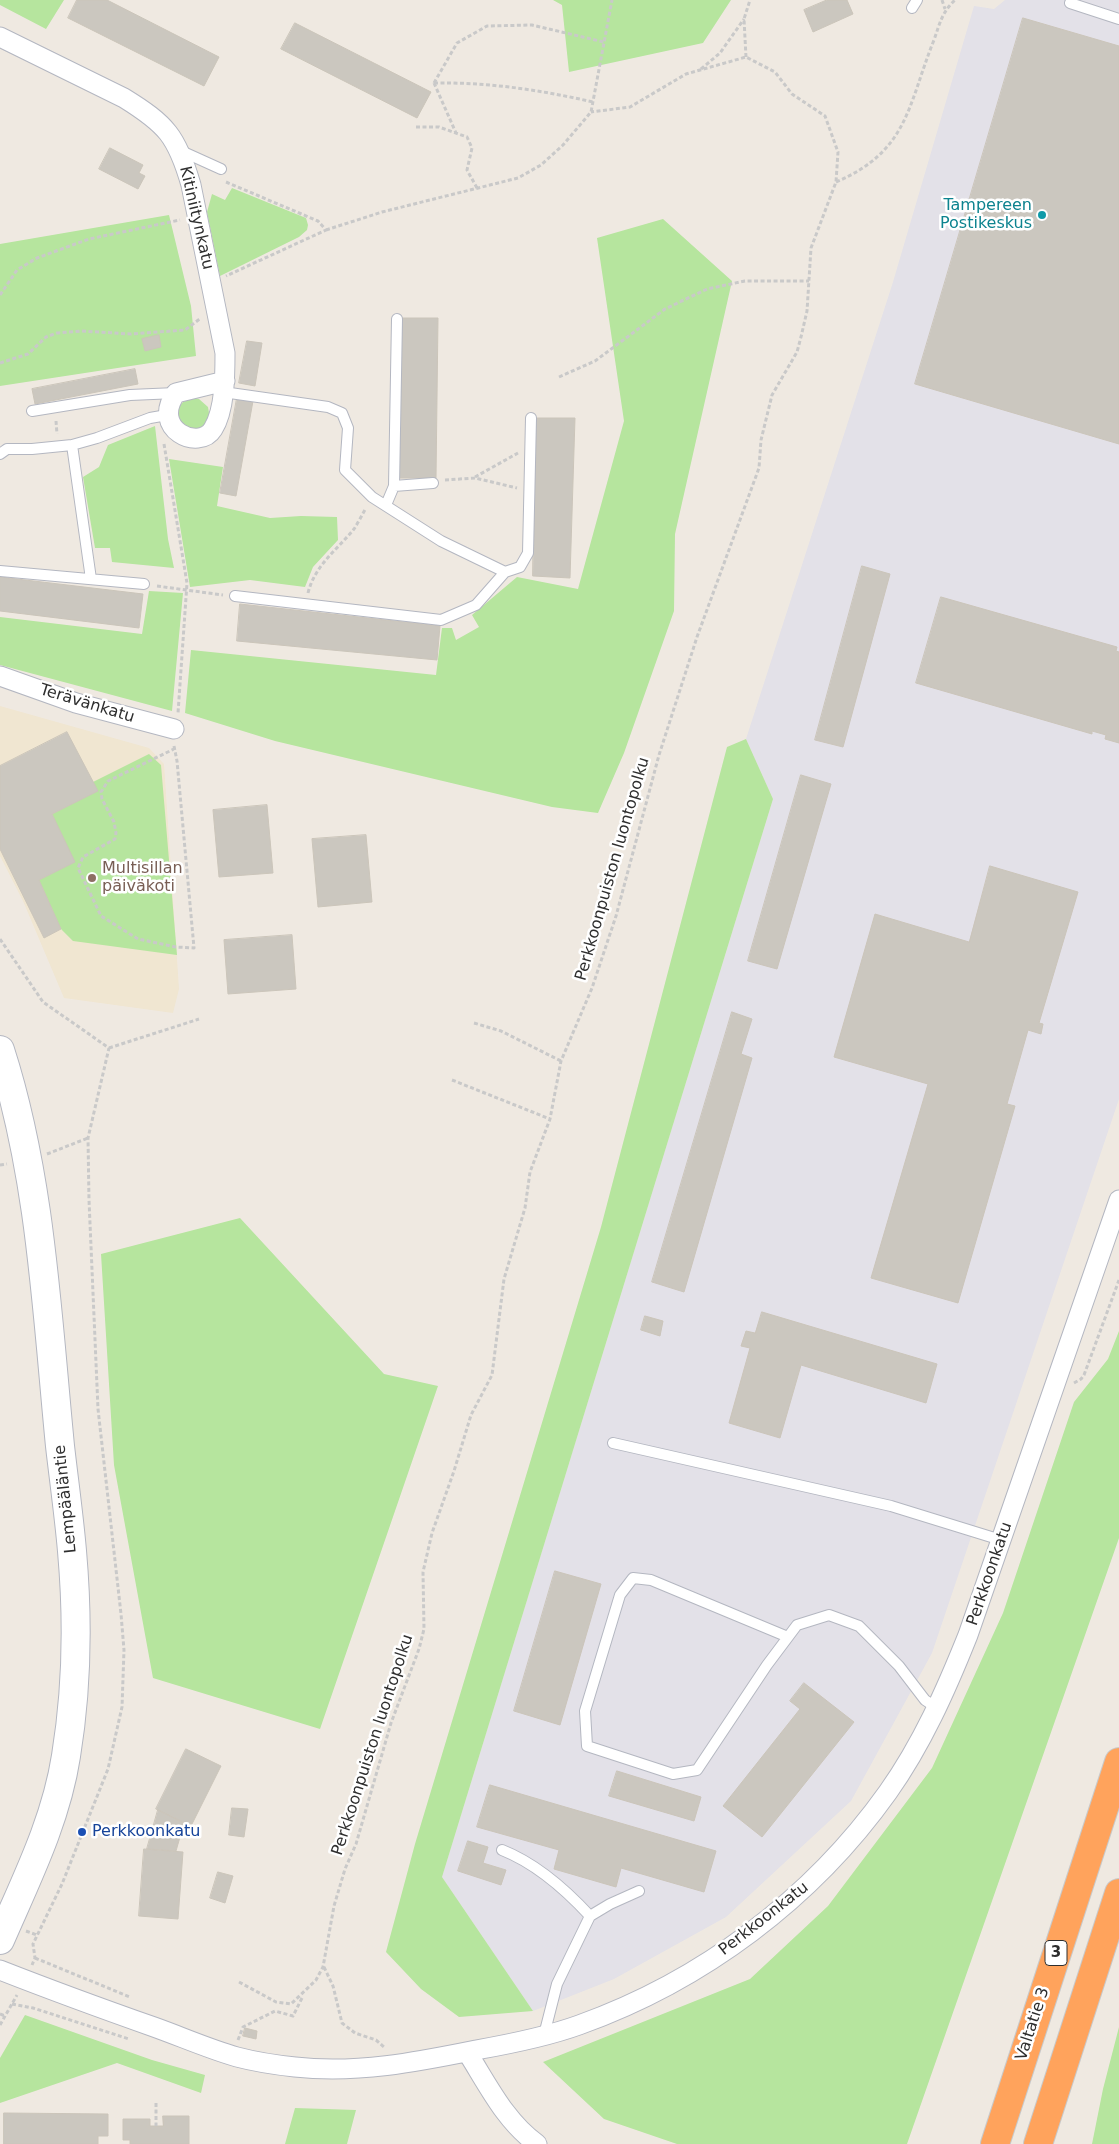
<!DOCTYPE html>
<html>
<head>
<meta charset="utf-8">
<style>
	body { margin:0 }
	canvas { display:block; background:#efe9e1 }
</style>
</head>
<body>
<canvas width="1119" height="2144"></canvas>
<script>
const c = document.querySelector('canvas').getContext('2d');
c.lineJoin = 'round';
function paint(path, color) { c.fillStyle = color; c.fill(path, 'evenodd'); }
function trace(path, color, width, dash) { c.strokeStyle = color; c.lineWidth = width; c.lineCap = dash ? 'butt' : 'round'; c.setLineDash(dash || []); c.stroke(path); }
function label(font, color, halo, rows, align = 'center') {
  c.font = font + ' "DejaVu Sans",sans-serif'; c.lineWidth = 5; c.setLineDash([]); c.textBaseline = 'middle'; c.strokeStyle = halo; c.fillStyle = color; for (const [text, x, y, turn = 0] of rows) {
    c.save(); c.translate(x, y); c.rotate((+turn || 0) * Math.PI / 180); c.textAlign = isNaN(turn) ? turn : align; if (halo) c.strokeText(text, 0, 0); c.fillText(text, 0, 0); c.restore();
  }
}
paint(new Path2D(`
	M1005 0H1119V1099L932 1653 851 1801 726 1917 614 1979 533 2011 442 1877 773 799 746 739 893 282 974 6 994 9Z`), '#e3e1e8');
paint(new Path2D(`
	M0 706 149 748 164 764 179 989 173 1013 64 998 23 901 0 856Z`), '#f0e6d1');
paint(new Path2D(`
	M0 0H64L46 29 0 5Z
	M553 0H731L703 43 569 72 562 5Z
	M232 188 306 218 308 225 307 230 299 237 220 276 207 212 212 194 225 200Z
	M169 215 191 306 196 356 0 386V244Z
	M663 219 732 281 675 534 674 611 624 753 598 813 552 807 275 741 185 713 191 650 436 675 442 628H452L456 640 479 627 472 615 517 577 578 589 624 421 597 238Z
	M193 398 199 399 208 407 210 419 204 429 183 430 176 411 183 402Z
	M155 426 168 539 174 568 112 562 110 548H95L83 477 99 467 108 445Z
	M169 459 223 467 217 506 270 518 301 516 337 517 338 540 313 567 305 587 250 580 190 587Z
	M149 591 183 593 172 711 0 665V617L142 634Z
	M746 739 773 799 442 1877 533 2011 459 2017 421 1989 386 1952 415 1844 601 1227 727 747Z
	M149 754 161 765 177 955 73 941 61 929 39 880 74 862 52 814 97 791 93 782Z
	M240 1218 384 1374 438 1386 320 1729 153 1678 114 1465 101 1254Z
	M1119 1331V1538L907 2144H677L604 2119 543 2062 750 1979 828 1906 932 1768 1003 1613 1074 1402 1108 1359Z
	M25 2015 152 2060 205 2075 201 2093 117 2063 0 2103V2058Z
	M1119 2027V2144H1092L1103 2089Z
	M295 2108 356 2110 347 2144H285Z`), '#b6e59e');
const building = new Path2D(`
	M77 0H107L219 57 204 86 68 18Z
	M827 0H847L853 14 813 32 804 10Z
	M1023 18 1119 46V444L915 384Z
	M295 23 431 92 417 118 281 49Z
	M110 148 143 165 139 173 145 176 138 189 99 169Z
	M401 318H438L436 478H399Z
	M159 335 161 347 145 351 142 339Z
	M247 341 262 343 255 386 239 383Z
	M135 369 138 384 35 404 32 389Z
	M237 398 253 401 236 496 220 493Z
	M535 418H575L570 578 533 576Z
	M862 566 890 574 843 747 815 740Z
	M0 577 143 594 139 628 0 611Z
	M941 597 1117 647 1116 651 1119 652V743L1105 739 1106 735 1092 731V734L916 683Z
	M240 604 440 626 437 660 237 641Z
	M67 732 98 791 52 814 75 862 39 880 61 929 44 938 0 849V766Z
	M801 775 831 784 777 969 748 961Z
	M267 805 273 873 219 877 213 810Z
	M366 835 372 902 318 907 312 839Z
	M990 866 1078 892 1039 1023 1043 1024 1041 1034 1028 1030 1007 1104 1015 1106 958 1303 871 1278 928 1084 834 1057 875 914 969 942Z
	M292 935 296 989 228 994 224 940Z
	M732 1012 752 1019 741 1054 752 1058 684 1292 652 1282Z
	M762 1312 937 1364 926 1403 801 1365 780 1438 729 1423 750 1348 741 1346 746 1331 755 1333Z
	M645 1316 663 1321 660 1336 641 1330Z
	M555 1571 601 1584 560 1725 514 1711Z
	M804 1683 854 1722 762 1837 723 1806 800 1709 790 1701Z
	M186 1749 221 1766 191 1826 156 1809Z
	M617 1771 701 1797 694 1821 609 1796Z
	M490 1785 716 1851 704 1892 621 1868 616 1887 554 1869 559 1850 477 1827Z
	M232 1808 248 1809 244 1837 229 1835Z
	M158 1810 184 1823 176 1851 147 1849Z
	M468 1841 488 1847 483 1863 506 1870 501 1885 458 1871Z
	M144 1849 183 1852 178 1919 139 1916Z
	M218 1872 233 1876 225 1903 210 1898Z
	M245 2028 257 2031 256 2039 243 2036Z
	M4 2113 108 2114V2136H98V2144H4Z
	M163 2116H189V2144H130V2140H123V2119H150V2126H163Z`);
paint(building, '#cbc7bf');
trace(building, '#cbc5ba', 1);
const lane = new Path2D(`
	M1070 3 1119 19
	M912 8 917 0
	M179 150 221 169
	M223 392 328 407 342 413 348 428 345 470 372 497 441 541 505 572 520 567 528 553 531 418
	M32 411 130 395 176 393
	M72 445 91 579
	M0 454 7 449H32L72 445 97 438 150 418 167 415
	M394 486 433 483
	M386 505 394 486 397 319
	M0 571 144 584
	M235 596 441 620 476 605 505 572
	M613 1443 891 1506 1001 1540
	M788 1637 651 1580 633 1578 620 1595 585 1711 587 1746 673 1774 697 1770 767 1665 797 1625 829 1615 859 1626 899 1666 925 1700 937 1708
	M502 1850C535 1863 566 1890 590 1916L557 1984 544 2035
	M590 1916 610 1904 639 1891`);
const street = new Path2D(`
	M0 37 124 98C166 124 177 136 191 185L225 353C225 375 225 410 213 429 199 452 150 429 176 393L225 381
	M0 676 76 703 174 729
	M0 1970C51 1990 103 2009 154 2027 182 2037 209 2049 237 2057 256 2062 276 2065 295 2067 356 2074 417 2062 476 2050 510 2044 546 2037 579 2025 702 1981 812 1899 888 1792 922 1744 946 1690 968 1635L1119 1200
	M467 2052C488 2085 505 2121 537 2144`);
const secondary = new Path2D(`
	M0 1050C41 1177 47 1314 60 1446 64 1481 69 1516 72 1551 78 1619 77 1689 66 1756 56 1821 26 1880 0 1940`);
const highway = new Path2D(`
	M995 2144 1119 1762
	M1038 2144 1119 1893`);
trace(lane, '#b4b7c1', 12);
trace(street, '#b4b7c1', 21);
trace(secondary, '#b4b7c1', 30);
trace(highway, '#c9c9c9', 30);
trace(new Path2D(`
	M942 0 945 9
	M746 57 744 19 750 0
	M701 69 720 53 744 19
	M434 83 457 43 487 26 532 25 604 42
	M434 83C487 82 541 90 593 102
	M434 83 456 133
	M416 127H439L467 137 472 148 467 170 477 188
	M226 182 318 221 326 230 226 276
	M836 182C909 151 908 104 934 40 940 23 942 12 955 0
	M326 230 382 212 518 178 541 165 563 145 591 112 612 0
	M0 295 17 270 37 258 89 239 180 220
	M0 363 28 354 46 337 57 333 82 331 131 334 185 330 201 318
	M559 377 595 361 665 309 707 289 745 281H809
	M56 421 57 434
	M164 444 187 583 178 713
	M475 477 518 453
	M445 480 475 478 517 488
	M157 586 223 595
	M308 593C315 565 337 550 354 529 358 523 362 515 366 508
	M174 746 177 761 194 948 176 947 138 939 101 916 78 868 83 857 115 839 116 833 114 822 102 799 101 792 108 781 174 749
	M0 939 43 1002 109 1048 88 1138 89 1200 98 1409 121 1614 124 1650 122 1707 108 1769 62 1884 33 1944 35 1958 32 1965
	M474 1023 501 1031 561 1061
	M109 1048 199 1019
	M452 1080 550 1119
	M47 1154 88 1138
	M0 1165 7 1164
	M1074 1383 1081 1379 1084 1375 1119 1280
	M26 1931 37 1935
	M35 1958 130 1997
	M324 1967 333 1986 342 2023 355 2033 376 2040 384 2047
	M239 1982 276 2002 291 2004 316 1980 323 1967 334 1906 345 1869 356 1844 391 1723 419 1649 424 1629 423 1572 432 1533 454 1471 471 1415 492 1375 504 1279 525 1208 530 1172 550 1119 561 1061 592 988 616 916 659 755 697 637 759 468 761 440 772 395 797 352 801 337 807 311 811 248 836 182 838 152 825 116 792 94 775 72 746 57 686 74 630 107 591 112
	M12 2004 33 2008 129 2039
	M0 2014 5 2016
	M0 2025 17 1995
	M238 2040 243 2027 275 2011 293 2016 303 1996
	M156 2103V2126`), '#c9c9c9', 3, [4, 2.5]);
trace(lane, '#fff', 10);
trace(street, '#fff', 19);
trace(secondary, '#fff', 28);
trace(highway, '#ffa35c', 28);
for (const [x, y, r, color] of [
	[1042,215,5,"#0f9aa8"],
	[92,878,5,"#8d6e63"],
	[82,1832,5,"#1a4fb4"]
]) { const dot = new Path2D(); dot.arc(x, y, r, 0, 2 * Math.PI); c.fillStyle = color; c.fill(dot); trace(dot, '#fff', 2); }
for (const [x, y, w] of [
	[1056,1953,22]
]) { const box = new Path2D(); box.roundRect(x - w / 2, y - 12.5, w, 25, 4); c.fillStyle = '#fff'; c.fill(box); trace(box, '#2e2e2e', 1); }
label('bold 15px', '#2e2e2e', null, [
	["3",1056,1953]
]);
label('16px', '#0d838f', '#fff', [
	["Tampereen",1032,206],
	["Postikeskus",1032,224]
], 'right');
label('16px', '#2e2e2e', '#fff', [
	["Kitiniitynkatu",196,218,77],
	["Terävänkatu",87,704,17],
	["Perkkoonpuiston luontopolku",613,869,-74],
	["Lempääläntie",66,1499,-96],
	["Perkkoonkatu",990,1574,-71],
	["Perkkoonpuiston luontopolku",373,1745,-72],
	["Perkkoonkatu",764,1919,-38],
	["Valtatie 3",1033,2024,-72]
]);
label('16px', '#785e54', '#fff', [
	["Multisillan",102,869],
	["päiväkoti",102,887]
], 'left');
label('16px', '#164399', '#fff', [
	["Perkkoonkatu",92,1832]
], 'left');
</script>
</body>
</html>
